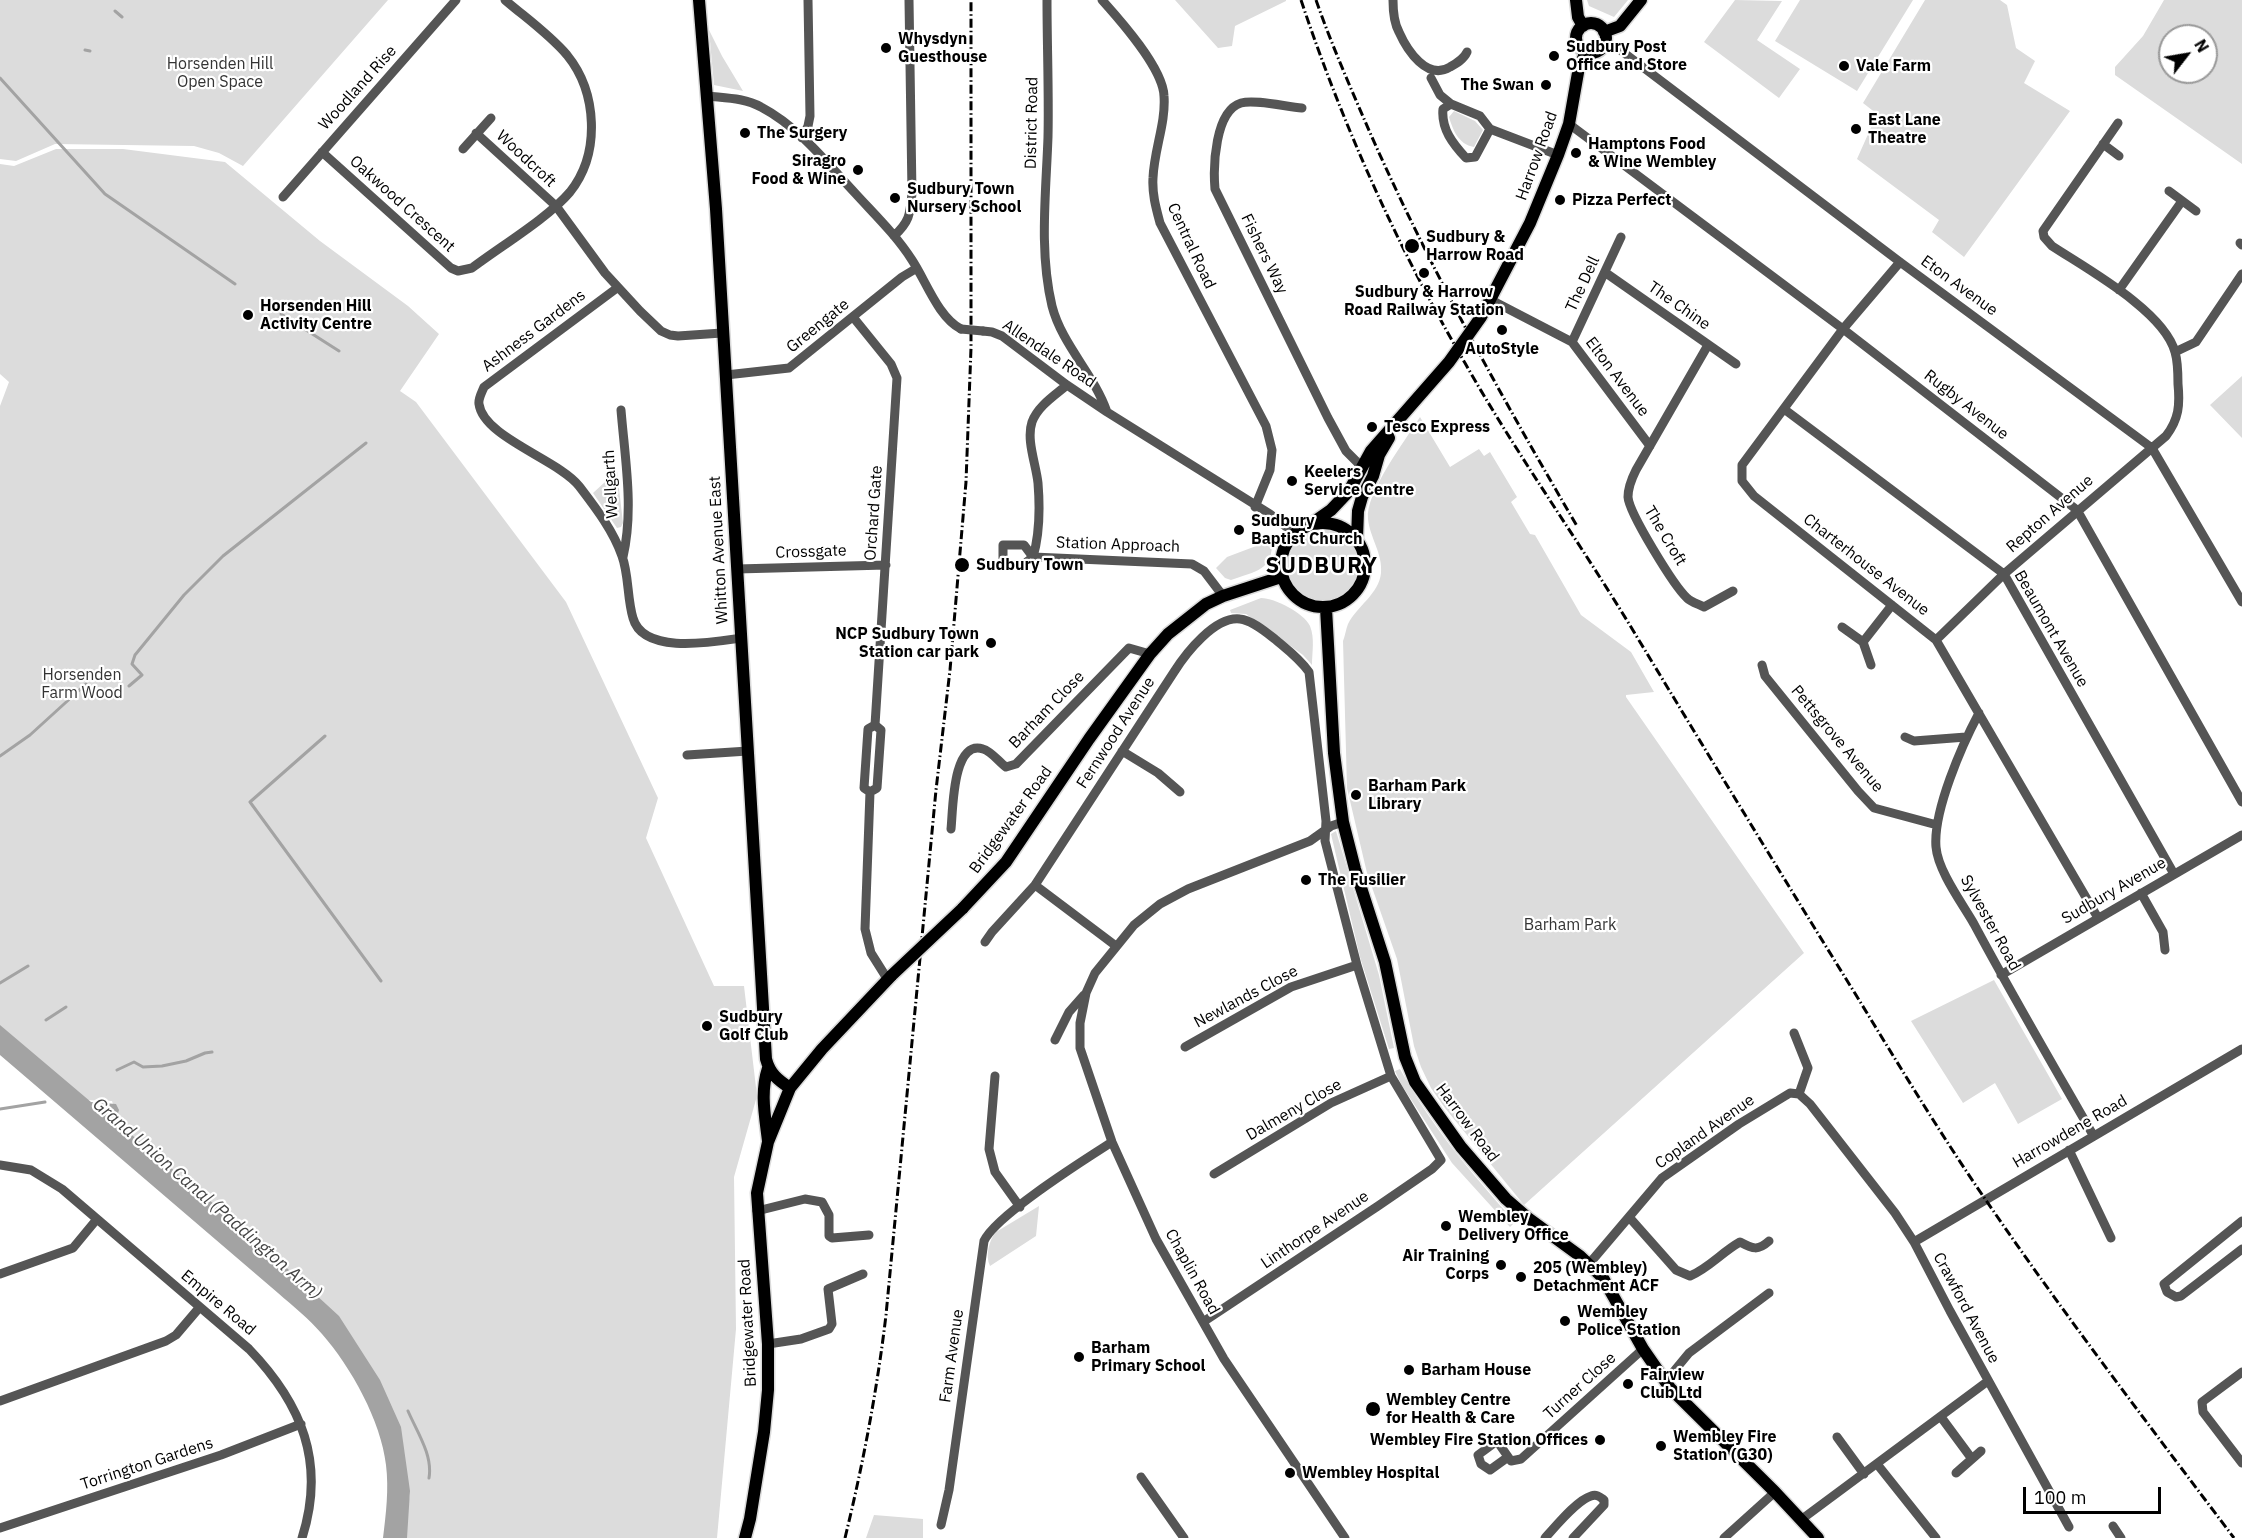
<!DOCTYPE html>
<html>
<head>
<meta charset="utf-8">
<style>
	body { margin:0 }
	#map { position:relative; width:2242px; height:1538px; overflow:hidden; background:#fff; font-family:"IBM Plex Sans",sans-serif }
	canvas { display:block }
	.north { position:absolute; left:2158px; top:24px; width:60px; height:60px; box-sizing:border-box; background:#fff; border:2px solid #999; border-radius:50%; rotate:59deg; font-size:16px; font-weight:700; line-height:24px; text-align:center; color:#000 }
	.north::after { content:''; display:block; margin:auto; width:21px; height:27px; background:#000; clip-path:polygon(50% 0,100% 100%,50% 72%,0 100%) }
	.scale { position:absolute; left:2023px; top:1487px; width:138px; height:27px; box-sizing:border-box; border:3px solid #000; border-top:0; padding-left:8px; font-size:18px; line-height:21px; white-space:nowrap; color:#000; -webkit-text-stroke:4px #fff; paint-order:stroke }
</style>
</head>
<body>
<div id="map">
<canvas width="2242" height="1538"></canvas>
<div class="north">N</div>
<div class="scale">100 m</div>
</div>
<script>
const c = document.querySelector('canvas').getContext('2d');
c.lineJoin = 'round';
function paint(path, color) { c.fillStyle = color; c.fill(path, 'evenodd'); }
function trace(path, color, width, dash) { c.strokeStyle = color; c.lineWidth = width; c.lineCap = dash ? 'butt' : 'round'; c.setLineDash(dash || []); c.stroke(path); }
function label(font, color, halo, rows, align = 'center') {
  c.font = font + ' "IBM Plex Sans",sans-serif'; c.lineWidth = 4.5; c.setLineDash([]); c.textBaseline = 'middle'; c.strokeStyle = halo; c.fillStyle = color; for (const [text, x, y, turn = 0] of rows) {
    c.save(); c.translate(x, y); c.rotate((+turn || 0) * Math.PI / 180); c.textAlign = isNaN(turn) ? turn : align; if (halo) c.strokeText(text, 0, 0); c.fillText(text, 0, 0); c.restore();
  }
}
paint(new Path2D(`
	M0 0H388L243 166 219 153 194 146 55 144 16 161 0 159Z
	M1175 0H1286V1L1235 26 1232 46 1218 48Z
	M1587 0H1628L1614 17 1589 6Z
	M1735 0 1782 1 1757 40 1800 69 1779 98 1704 42Z
	M1800 0H1913L1857 91 1775 41Z
	M1925 0H2000L2007 5 2016 48 2035 61 2024 83 2070 111 1964 257 1932 232 1939 220 1857 159 1877 114 1863 103Z
	M2164 0H2242V164L2115 75V67L2143 36ZM2170 36H2206V72H2170Z
	M709 30 722 56 743 91 714 85Z
	M1454 111 1475 121 1483 130 1474 147C1458 144 1453 130 1449 117Z
	M56 149H123L225 162 320 241 408 306 439 334 400 391 416 402 566 602 658 798 646 838 714 986H744L757 1096 734 1177 736 1329 717 1538H402L410 1494 392 1409 355 1342 122 1133 112 1101 85 1100 0 1026V406L9 382 0 374V164L14 166Z
	M2242 376V438L2210 405Z
	M1420 417 1450 467 1479 449 1484 456 1490 452 1517 497 1511 502 1530 534 1535 535 1581 615 1631 652 1654 692 1626 695V697L1804 953 1524 1205 1445 1108 1431 1088 1421 1067 1414 1046 1397 959 1367 873 1347 788 1343 641C1345 636 1346 629 1348 624 1357 606 1379 594 1381 573 1383 554 1370 538 1368 519 1365 493 1405 441 1420 417Z
	M617 471 623 523 621 527 617 528 593 493Z
	M1288 566a36 36 0 1 1 72 0a36 36 0 1 1-72 0Z
	M1272 540C1273 571 1256 571 1231 580L1225 578 1216 568 1227 557Z
	M1261 598C1275 598 1304 613 1310 626 1315 638 1312 653 1312 665L1303 655 1246 614 1231 613 1230 610Z
	M1336 831 1379 975 1394 1048 1389 1049 1360 957 1331 834Z
	M1994 980 2062 1099 2018 1124 1995 1083 1963 1103 1911 1021Z
	M1400 1069C1431 1126 1472 1174 1515 1222L1510 1227 1452 1163 1401 1084 1395 1071Z
	M1039 1206 1036 1236 990 1266C985 1256 989 1240 996 1232Z
	M874 1515 923 1519V1538H866Z`), '#dcdcdc');
paint(new Path2D(`
	M0 1025 91 1102 116 1104 119 1110 116 1120 120 1125 253 1237 339 1316 380 1380 401 1427 410 1491 407 1538H383C386 1514 389 1489 386 1465 381 1421 351 1367 322 1334 309 1319 293 1306 278 1293L0 1055Z`), '#a3a3a3');
trace(new Path2D(`
	M115 11 122 17
	M85 50 90 51
	M0 78 105 194 235 284
	M281 314 339 351
	M129 686 142 675 132 664 135 655 184 595 223 556 366 443
	M325 736 250 802 381 981
	M0 756 30 735 86 684
	M0 983 28 966
	M46 1020 66 1007
	M117 1070 134 1062 143 1067 162 1066 186 1061 205 1053 212 1052
	M0 1109 45 1102
	M408 1411C417 1432 433 1455 429 1478`), '#a3a3a3', 3);
const major = new Path2D(`
	M699 0 716 209 766 1059C770 1074 778 1080 790 1088
	M1576 0 1578 17 1583 26
	M1576 38a15 15 0 1 1 30 0a15 15 0 1 1-30 0Z
	M1604 32 1620 26 1641 0
	M1281 565a42 42 0 1 1 84 0a42 42 0 1 1-84 0Z
	M1311 524 1331 510 1349 491 1371 451 1449 362 1481 317 1530 223 1558 155 1569 124 1579 67 1586 52
	M1357 539 1358 511 1362 497 1373 476 1379 455 1389 438
	M1326 608 1334 753 1343 822 1355 869 1385 962 1405 1057 1415 1082 1461 1147 1506 1199 1528 1218 1580 1256 1603 1278 1643 1349 1670 1388 1775 1492 1818 1538
	M962 909 1006 862 1089 739 1150 654 1168 634 1206 604 1223 596 1281 577
	M768 1141C765 1115 760 1093 768 1068
	M745 1538 750 1519 764 1432 768 1390V1344L757 1193 768 1142 790 1088 822 1049 892 975`);
trace(major, '#dbdbdb', 15);
trace(new Path2D(`
	M1047 0C1047 46 1049 92 1048 137 1046 194 1039 251 1052 306 1062 345 1094 374 1107 412
	M1102 0C1120 20 1163 68 1164 96 1166 123 1154 150 1153 178 1152 194 1156 208 1160 223L1266 426 1272 450 1270 470 1255 507
	M1393 0C1393 10 1394 23 1399 32 1407 50 1427 81 1450 67 1457 63 1464 59 1467 52
	M1605 44 1615 46 1900 262 2152 448 2242 602
	M1431 78 1440 95 1451 104 1480 116 1490 129 1558 155
	M708 96C726 98 745 98 761 107 799 127 827 163 855 193 875 215 896 235 912 260 926 281 938 317 961 329
	M1451 104 1443 109C1441 129 1453 144 1466 158L1475 157 1490 129
	M1302 108C1287 107 1255 99 1241 103 1215 111 1213 166 1215 189L1328 418 1346 451 1362 467
	M1569 124 1843 329 2077 510 2242 802
	M476 133 556 206 605 273 640 311 661 331 670 335 678 336 722 333
	M802 138 808 126 810 116 808 0
	M2103 144 2119 156
	M463 149 491 118
	M322 152 451 268 458 271 472 268C501 246 548 218 570 192 601 153 597 92 567 55 549 34 526 18 505 0
	M2169 191 2196 211
	M283 197 456 0
	M894 236C910 221 910 214 912 193L909 0
	M2240 243 2242 245
	M1900 262 1843 329 1742 465V481L1754 496 1936 640 2098 918
	M1606 273 1736 364
	M617 288 484 387C482 392 478 399 479 404 483 437 559 460 579 486 595 507 613 530 622 556 629 575 627 598 633 618 643 655 713 642 741 638
	M2119 290 2182 201
	M1491 300 1572 342 1650 446
	M853 317 891 364 897 378 875 725 881 730 877 788 870 792 865 929 871 953 888 980
	M983 331 992 332 1002 336 1067 385 1107 412 1270 514 1294 533
	M1572 342 1621 237
	M1708 345 1636 470C1632 478 1628 487 1628 497 1629 513 1674 586 1687 598 1691 602 1698 604 1704 607L1733 591
	M2175 352 2196 342 2242 274
	M726 375 789 368 902 277 917 268
	M1784 409 2004 574 2174 874
	M621 410C625 459 634 509 623 557
	M1033 557 1024 545H1003V566L1024 564 1033 557 1192 564 1204 571 1223 596
	M1033 557C1040 533 1040 508 1038 483 1036 464 1026 440 1032 422 1038 406 1054 396 1067 385
	M737 569 886 565
	M1842 627 1863 642 1871 665
	M1936 640 2004 574 2166 436C2179 419 2180 405 2178 384 2178 374 2178 362 2175 352 2164 311 2087 269 2052 246L2044 237 2043 231 2118 123
	M1863 642 1892 605
	M1762 665 1765 676 1858 791 1874 808 1937 825
	M1979 713C1962 745 1933 811 1936 847 1938 871 1962 903 1974 924 2012 995 2053 1065 2093 1135
	M1905 737 1914 741 1966 737
	M1122 751 1158 773 1180 792
	M687 755 748 751
	M870 792 864 788 868 729 875 725
	M1343 822 1331 826 1310 841 1188 889 1160 904 1134 925 1095 973 1086 993 1080 1023V1048L1112 1142 1156 1239 1224 1359 1345 1538
	M951 829C953 812 952 739 983 749 991 751 999 762 1006 767L1016 764 1129 648 1150 654
	M1035 885 1116 946
	M2141 893 2163 932 2165 950
	M985 942 992 932 1035 885 1174 672C1186 653 1215 616 1240 619 1252 620 1267 633 1276 640 1288 650 1300 659 1309 672L1326 821 1325 841 1357 965 1391 1076 1441 1160 1432 1169 1378 1206 1203 1322
	M2001 975 2242 835
	M1794 1033 1808 1068 1799 1094
	M1055 1040 1069 1012 1084 995
	M1185 1047 1291 987 1357 965
	M995 1076 989 1149 995 1172 1020 1207
	M1799 1094 1810 1104 1895 1213 1914 1242 1950 1311 2069 1527
	M2069 1150 2111 1238
	M0 1165 31 1170 62 1189 249 1349C302 1404 326 1463 302 1538
	M1214 1174 1331 1103 1391 1076
	M757 1211 805 1199 822 1202 829 1215V1236L832 1238 869 1235
	M1629 1217 1676 1270 1690 1276C1709 1268 1722 1252 1740 1242 1753 1249 1758 1251 1769 1241
	M2242 1221 2164 1284 2167 1292 2176 1297 2181 1296 2242 1249
	M1914 1242 2242 1049
	M1589 1264 1662 1178 1739 1124 1790 1093 1799 1094
	M0 1274 73 1248 97 1219
	M768 1344 801 1339 829 1329 832 1324 828 1289 863 1274
	M2242 1372 2202 1402 2203 1412 2242 1463
	M1665 1382 1689 1353 1769 1293
	M0 1401 166 1341 176 1335 199 1308
	M1941 1417 1972 1459
	M1837 1437 1864 1474
	M1508 1457 1490 1470 1481 1464 1478 1455 1497 1441 1511 1461 1521 1459 1643 1349
	M1877 1464 1936 1538
	M1956 1473 1981 1451
	M1141 1477 1184 1538
	M1802 1519 1988 1381
	M941 1525 949 1490 984 1241C996 1215 1084 1160 1112 1142
	M2113 1526 2121 1538
	M0 1528 221 1455 301 1424
	M1545 1538C1556 1526 1577 1500 1591 1496 1597 1494 1600 1497 1604 1500V1505L1573 1538
	M1724 1538 1775 1492`), '#555', 9);
trace(major, '#000', 12);
trace(new Path2D(`
	M1301 0C1343 126 1398 248 1465 363 1517 455 1579 541 1634 632 1707 753 1781 874 1856 995 1900 1067 1944 1140 1992 1209 2069 1321 2152 1429 2234 1538
	M1316 0C1332 46 1352 91 1371 135 1431 270 1502 398 1577 526
	M845 1538C863 1464 877 1391 886 1315L936 790 950 670 966 482 971 348V0`), '#000', 3, [9, 3, 1.5, 3]);
const majorBridge = new Path2D(`
	M892 975 962 909`);
trace(majorBridge, '#dbdbdb', 15, []);
trace(new Path2D(`
	M961 329 983 331`), '#555', 9);
trace(majorBridge, '#000', 12);
for (const [x, y, r, color] of [
	[886,48,6,"#000"],
	[1554,56,6,"#000"],
	[1844,66,6,"#000"],
	[1546,85,6,"#000"],
	[1856,129,6,"#000"],
	[745,133,6,"#000"],
	[1576,153,6,"#000"],
	[858,170,6,"#000"],
	[895,198,6,"#000"],
	[1560,200,6,"#000"],
	[1412,246,8,"#000"],
	[1424,273,6,"#000"],
	[248,315,6,"#000"],
	[1502,330,6,"#000"],
	[1372,427,6,"#000"],
	[1292,481,6,"#000"],
	[1239,530,6,"#000"],
	[962,565,8,"#000"],
	[991,643,6,"#000"],
	[1356,795,6,"#000"],
	[1306,880,6,"#000"],
	[707,1026,6,"#000"],
	[1446,1226,6,"#000"],
	[1501,1265,6,"#000"],
	[1521,1277,6,"#000"],
	[1565,1321,6,"#000"],
	[1079,1357,6,"#000"],
	[1409,1370,6,"#000"],
	[1628,1384,6,"#000"],
	[1373,1409,8,"#000"],
	[1600,1440,6,"#000"],
	[1661,1446,6,"#000"],
	[1290,1473,6,"#000"]
]) { const dot = new Path2D(); dot.arc(x, y, r, 0, 2 * Math.PI); c.fillStyle = color; c.fill(dot); trace(dot, '#fff', 2); }
label('bold 16px', '#000', '#fff', [
	["Whysdyn",898,39],
	["Guesthouse",898,57],
	["Sudbury Post",1566,47],
	["Office and Store",1566,65],
	["Vale Farm",1856,66],
	["The Swan",1534,85,"right"],
	["East Lane",1868,120],
	["Theatre",1868,138],
	["The Surgery",757,133],
	["Hamptons Food",1588,144],
	["& Wine Wembley",1588,162],
	["Siragro",846,161,"right"],
	["Food & Wine",846,179,"right"],
	["Sudbury Town",907,189],
	["Nursery School",907,207],
	["Pizza Perfect",1572,200],
	["Sudbury &",1426,237],
	["Harrow Road",1426,255],
	["Sudbury & Harrow",1424,292,"center"],
	["Road Railway Station",1424,310,"center"],
	["Horsenden Hill",260,306],
	["Activity Centre",260,324],
	["AutoStyle",1502,349,"center"],
	["Tesco Express",1384,427],
	["Keelers",1304,472],
	["Service Centre",1304,490],
	["Sudbury",1251,521],
	["Baptist Church",1251,539],
	["Sudbury Town",976,565],
	["NCP Sudbury Town",979,634,"right"],
	["Station car park",979,652,"right"],
	["Barham Park",1368,786],
	["Library",1368,804],
	["The Fusilier",1318,880],
	["Sudbury",719,1017],
	["Golf Club",719,1035],
	["Wembley",1458,1217],
	["Delivery Office",1458,1235],
	["Air Training",1489,1256,"right"],
	["Corps",1489,1274,"right"],
	["205 (Wembley)",1533,1268],
	["Detachment ACF",1533,1286],
	["Wembley",1577,1312],
	["Police Station",1577,1330],
	["Barham",1091,1348],
	["Primary School",1091,1366],
	["Barham House",1421,1370],
	["Fairview",1640,1375],
	["Club Ltd",1640,1393],
	["Wembley Centre",1386,1400],
	["for Health & Care",1386,1418],
	["Wembley Fire",1673,1437],
	["Station (G30)",1673,1455],
	["Wembley Fire Station Offices",1588,1440,"right"],
	["Wembley Hospital",1302,1473]
], 'left');
label('16px', '#333', '#fff', [
	["Horsenden Hill",220,64],
	["Open Space",220,82],
	["Horsenden",82,675],
	["Farm Wood",82,693],
	["Barham Park",1570,925]
]);
label('16px', '#000', '#fff', [
	["Woodland Rise",358,88,-48],
	["District Road",1032,123,-89],
	["Harrow Road",1537,156,-70],
	["Woodcroft",526,159,43],
	["Oakwood Crescent",402,204,42],
	["Central Road",1191,246,65],
	["Fishers Way",1264,254,64],
	["The Dell",1583,284,-65],
	["Eton Avenue",1959,286,36],
	["The Chine",1679,306,35],
	["Greengate",818,326,-39],
	["Ashness Gardens",534,331,-37],
	["Allendale Road",1049,354,34],
	["Elton Avenue",1617,377,53],
	["Rugby Avenue",1966,405,38],
	["Wellgarth",611,484,-93],
	["Orchard Gate",874,513,-86],
	["Repton Avenue",2050,514,-41],
	["The Croft",1665,536,59],
	["Station Approach",1118,545,2],
	["Whitton Avenue East",719,550,-93],
	["Crossgate",811,552,-2],
	["Charterhouse Avenue",1866,565,38],
	["Beaumont Avenue",2051,629,60],
	["Barham Close",1047,710,-46],
	["Fernwood Avenue",1116,733,-57],
	["Pettsgrove Avenue",1837,739,50],
	["Bridgewater Road",1011,820,-54],
	["Sudbury Avenue",2114,891,-30],
	["Sylvester Road",1990,923,61],
	["Newlands Close",1246,997,-28],
	["Dalmeny Close",1294,1110,-30],
	["Harrow Road",1467,1123,53],
	["Copland Avenue",1705,1132,-35],
	["Harrowdene Road",2070,1132,-30],
	["Linthorpe Avenue",1315,1230,-34],
	["Chaplin Road",1192,1272,61],
	["Empire Road",218,1303,40],
	["Crawford Avenue",1966,1308,62],
	["Bridgewater Road",748,1323,-93],
	["Farm Avenue",952,1356,-82],
	["Turner Close",1580,1386,-42],
	["Torrington Gardens",147,1464,-18]
]);
label('italic 18px', '#444', '#fff', [
	["Grand Union Canal (Paddington Arm)",207,1199,41]
]);
c.letterSpacing = '1.5px';
label('bold 22px', '#000', '#fff', [
	["SUDBURY",1322,567]
]);
c.letterSpacing = '0px';
</script>
</body>
</html>
